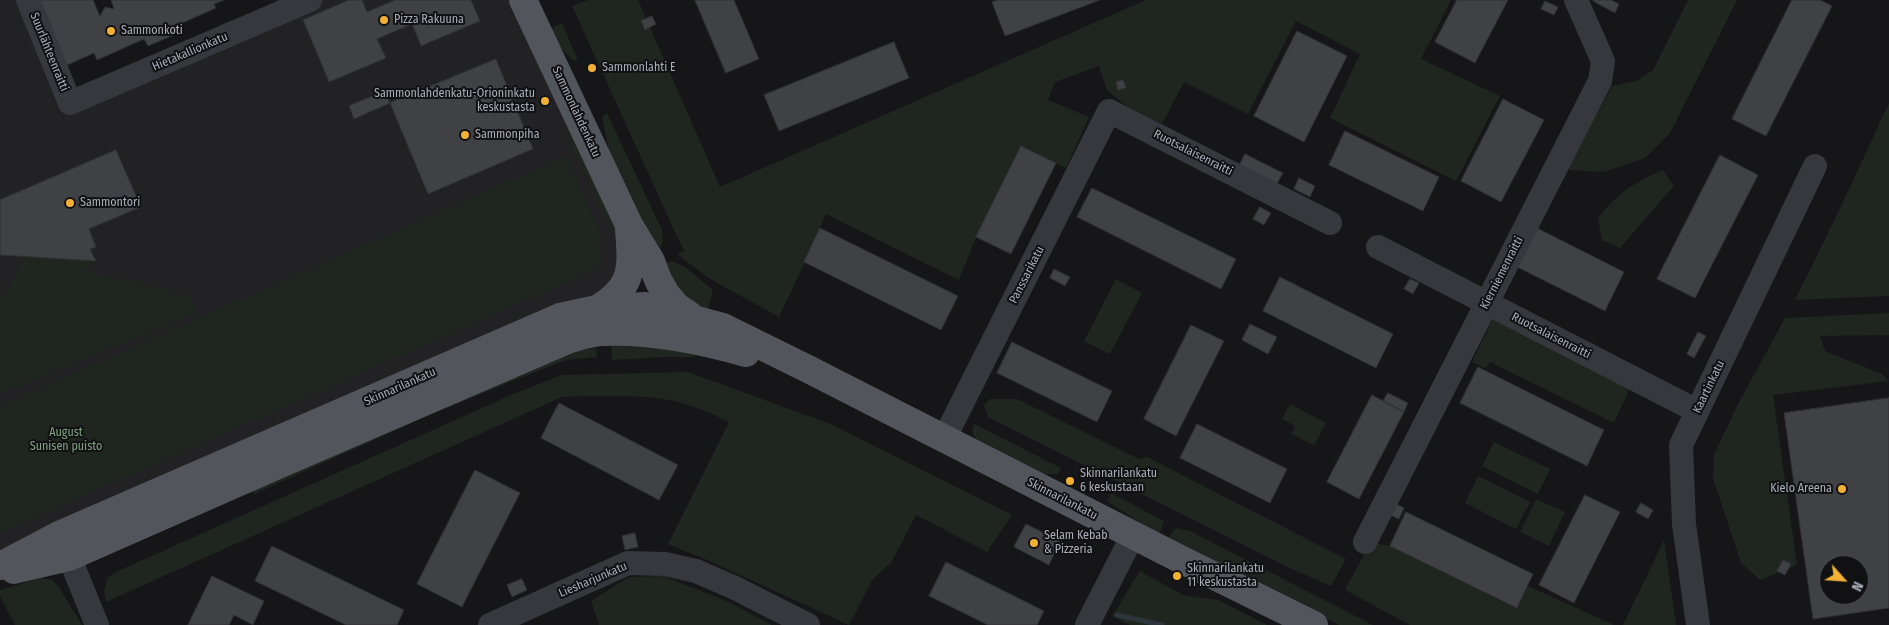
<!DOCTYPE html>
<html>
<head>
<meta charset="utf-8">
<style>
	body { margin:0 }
	#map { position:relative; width:1889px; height:625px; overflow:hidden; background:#161618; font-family:"Fira Sans Condensed",sans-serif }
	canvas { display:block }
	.north { position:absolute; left:1819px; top:555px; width:50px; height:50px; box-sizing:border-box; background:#111113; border:1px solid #4d4f55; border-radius:50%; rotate:116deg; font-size:14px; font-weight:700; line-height:20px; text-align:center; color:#a8adb8 }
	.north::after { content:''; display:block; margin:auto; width:18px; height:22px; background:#f2b134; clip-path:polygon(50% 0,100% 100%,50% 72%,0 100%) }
</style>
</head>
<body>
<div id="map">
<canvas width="1889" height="625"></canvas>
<div class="north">N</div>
</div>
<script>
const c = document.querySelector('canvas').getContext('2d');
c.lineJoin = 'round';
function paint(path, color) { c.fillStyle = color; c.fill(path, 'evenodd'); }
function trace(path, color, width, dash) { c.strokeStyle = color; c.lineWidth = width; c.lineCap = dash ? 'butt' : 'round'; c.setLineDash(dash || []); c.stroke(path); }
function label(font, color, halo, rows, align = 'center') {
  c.font = font + ' "Fira Sans Condensed",sans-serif'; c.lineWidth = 4; c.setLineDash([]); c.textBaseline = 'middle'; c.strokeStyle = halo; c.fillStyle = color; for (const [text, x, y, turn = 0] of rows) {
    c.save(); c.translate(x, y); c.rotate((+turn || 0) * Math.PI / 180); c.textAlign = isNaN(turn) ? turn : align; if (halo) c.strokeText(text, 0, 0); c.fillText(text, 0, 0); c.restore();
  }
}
paint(new Path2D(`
	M0 0H28L70 103 310 0H523L629 225 622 290 0 566Z`), '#222225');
paint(new Path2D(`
	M588 0H638L720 187 1146 0H1451L1421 59 1500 96 1456 181 1330 118 1360 54 1296 21 1248 114 1184 82 1162 124 1129 108 1107 90 1099 66 1055 82 1048 100 1089 117 1066 168 1021 146 976 237 959 280 826 214 803 266 779 317 710 279 677 254 685 251 680 243 572 6Z
	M1688 0H1737L1670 133 1645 158 1604 172 1566 170 1612 86 1636 81 1653 70Z
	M562 23 578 60 573 61 554 40 550 29Z
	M1889 103V296L1795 300 1844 200Z
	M607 113 662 230 663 241 660 249 655 250 617 171 608 147 602 117Z
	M562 121C590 160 604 204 622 248L618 251 614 234 562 125Z
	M566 156 600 232 601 267 0 533V406Z
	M1663 170 1674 186 1620 248 1602 240 1598 218C1619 191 1633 184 1663 170Z
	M23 257 96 261 84 271 189 295 197 313 0 394V297L4 298Z
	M673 261 685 267 713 290 707 314 693 310 659 264Z
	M1116 279 1142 293 1110 354 1084 341Z
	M1889 313V335L1820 336 1825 351 1882 374 1889 381 1773 395 1797 565 1760 580 1741 563 1713 478 1714 455 1737 406 1785 318Z
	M1493 319 1630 388 1614 423 1490 362 1486 368 1472 362Z
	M611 345 697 348 695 357H665L612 360Z
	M596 348 597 357 566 360 508 383 432 414 254 494 249 488 561 353Z
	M688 372 833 425 1012 515 987 552 916 515 891 563 873 579 849 625 707 560 668 544 729 422C708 412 686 402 663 399 630 394 595 396 562 397L106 602 104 592 107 578 118 571 511 395 562 375Z
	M990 399H1017L1139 459 1147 457 1346 559 1331 586 1287 567 988 417 984 405Z
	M1290 404 1326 423 1314 445 1291 434 1295 426 1282 419Z
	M974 424 1061 468 1058 474H1041L981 445 974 436 972 430Z
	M1494 442 1550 469 1538 494 1482 466Z
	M1478 476 1530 502 1516 529 1465 503Z
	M1111 493 1164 521 1159 535 1107 501Z
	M1536 499 1565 512 1549 546 1520 532Z
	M1176 528 1190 531 1373 625H1339L1167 539Z
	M1664 540 1676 625H1623Z
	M1370 543 1390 546 1516 608 1528 586 1614 625H1410L1345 590Z
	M1140 571 1183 595 1218 600 1267 625H1130L1112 616Z
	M663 576 729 602 772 625H599L591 601 629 577Z
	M41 578 52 580 59 587 82 625H15L0 596V590Z`), '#1e261f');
trace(new Path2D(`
	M1117 615 1162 625`), '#2c353c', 5);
const building = new Path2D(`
	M37 0H93L100 16 105 7 114 9 111 0H224L214 4 216 8 171 28 174 35 148 46 144 39 97 60 94 53 65 66Z
	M349 0H362L367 12 395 0H471L480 21 421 46 412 24 377 39 386 58 329 82 303 20Z
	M695 0H734L759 59 726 73Z
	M998 0H1100L1005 36 992 2Z
	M1457 0H1508L1475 63 1435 42Z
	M1594 0H1611L1619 4 1615 13 1593 1Z
	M1792 0H1820L1832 6 1766 136 1732 119Z
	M1545 1 1558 7 1554 15 1541 9Z
	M652 16 656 24 645 30 641 21Z
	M1297 31 1347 56 1304 142 1254 116Z
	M894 42 909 78 779 131 764 95Z
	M496 59 533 149 428 194 390 103Z
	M1123 80 1126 88 1118 90 1116 82Z
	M385 91 390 103 354 119 349 106Z
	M1503 99 1544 120 1501 202 1461 181Z
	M1345 131 1439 177 1423 211 1329 165Z
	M1021 146 1056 163 1011 254 976 237Z
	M116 150 141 207 89 229 96 247 90 249 96 261 0 255V200Z
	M1245 154 1283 173 1276 185 1239 166Z
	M1720 155 1758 175 1695 298 1657 279Z
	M1299 178 1315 186 1310 197 1294 189Z
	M1092 188 1236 259 1221 289 1077 217Z
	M1260 207 1271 213 1264 225 1253 219Z
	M820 228 958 296 941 330 804 262Z
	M1537 228 1624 272 1605 311 1517 267Z
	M1054 269 1070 277 1065 286 1050 278Z
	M1280 277 1393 334 1376 368 1263 311Z
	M1410 279 1419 283 1413 294 1404 289Z
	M1250 324 1277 337 1268 354 1242 340Z
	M1191 325 1224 341 1176 436 1144 419Z
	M1698 332 1706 336 1694 358 1687 354Z
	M1012 342 1112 391 1097 422 997 373Z
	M1478 367 1604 430 1587 466 1460 403Z
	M1388 393 1408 403 1404 412 1383 401Z
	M1372 395 1404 412 1359 499 1327 482Z
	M1889 398V608L1813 619 1784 413ZM1829 565H1859V595H1829Z
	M559 403 678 465 659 500 541 438Z
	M1197 424 1287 469 1270 503 1180 458Z
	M475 470 520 493 462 607 417 584Z
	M1585 495 1620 512 1574 603 1539 585Z
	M1641 503 1653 510 1648 519 1636 512Z
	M1396 504 1404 508 1399 519 1390 515Z
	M1406 512 1533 574 1517 608 1390 546Z
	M1026 524 1060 541 1049 565 1014 547Z
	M635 533 638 547 625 550 622 536Z
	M272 546 404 610 397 625H346L255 581Z
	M1783 560 1791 564 1785 575 1777 571Z
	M946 562 1044 611 1037 625H988L929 596Z
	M212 576 264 601 253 625 234 615 229 625H188Z
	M522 579 527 590 512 597 507 585Z`);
paint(building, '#404145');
trace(building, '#303034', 1);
trace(new Path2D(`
	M28 0 70 103 310 0
	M1378 247 1697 411
	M944 439 1109 111 1330 223
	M62 539 97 625
	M1365 542 1600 81 1603 61 1576 0
	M490 625 628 563 665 564 696 571 735 588 808 625
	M1087 625 1133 535
	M1698 625 1684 524 1681 445 1815 166`), '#37383d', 24);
trace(new Path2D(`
	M523 0 629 225 651 261 658 280 666 294 677 307 689 315
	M597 309C634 287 632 268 629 229
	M0 566 61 534 560 317 597 309 645 306 723 327 810 370 1182 560 1314 625
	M14 570 69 557 285 462 570 339C581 336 593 332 604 332 652 330 700 340 746 353`), '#53555c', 28);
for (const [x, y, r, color] of [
	[384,20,5,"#f2b134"],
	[111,31,5,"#f2b134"],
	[592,68,5,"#f2b134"],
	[545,101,5,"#f2b134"],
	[465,135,5,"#f2b134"],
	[70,203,5,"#f2b134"],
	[1070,481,5,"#f2b134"],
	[1842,489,5,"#f2b134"],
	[1034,543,5,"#f2b134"],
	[1177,576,5,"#f2b134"]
]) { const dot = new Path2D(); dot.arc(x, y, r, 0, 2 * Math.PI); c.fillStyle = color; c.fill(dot); trace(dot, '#111113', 2); }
label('12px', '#a8adb8', '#111113', [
	["Pizza Rakuuna",394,20],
	["Sammonkoti",121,31],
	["Sammonlahti E",602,68],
	["Sammonlahdenkatu-Orioninkatu",535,94,"right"],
	["keskustasta",535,108,"right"],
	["Sammonpiha",475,135],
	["Sammontori",80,203],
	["Skinnarilankatu",1080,474],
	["6 keskustaan",1080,488],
	["Kielo Areena",1832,489,"right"],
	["Selam Kebab",1044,536],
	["& Pizzeria",1044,550],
	["Skinnarilankatu",1187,569],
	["11 keskustasta",1187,583]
], 'left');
label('12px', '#a8adb8', '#111113', [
	["Suurlähteenraitti",49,52,68],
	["Hietakallionkatu",190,52,-23],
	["Sammonlahdenkatu",576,112,65],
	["Ruotsalaisenraitti",1193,153,27],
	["Kierniemenraitti",1502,273,-63],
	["Panssarikatu",1027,275,-63],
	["Ruotsalaisenraitti",1551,336,27],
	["Skinnarilankatu",400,387,-24],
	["Kaartinkatu",1709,387,-64],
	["Skinnarilankatu",1062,499,27],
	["Liesharjunkatu",593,580,-23]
]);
label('12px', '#7fa381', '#111113', [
	["August",66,433],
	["Sunisen puisto",66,447]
]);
</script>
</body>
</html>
